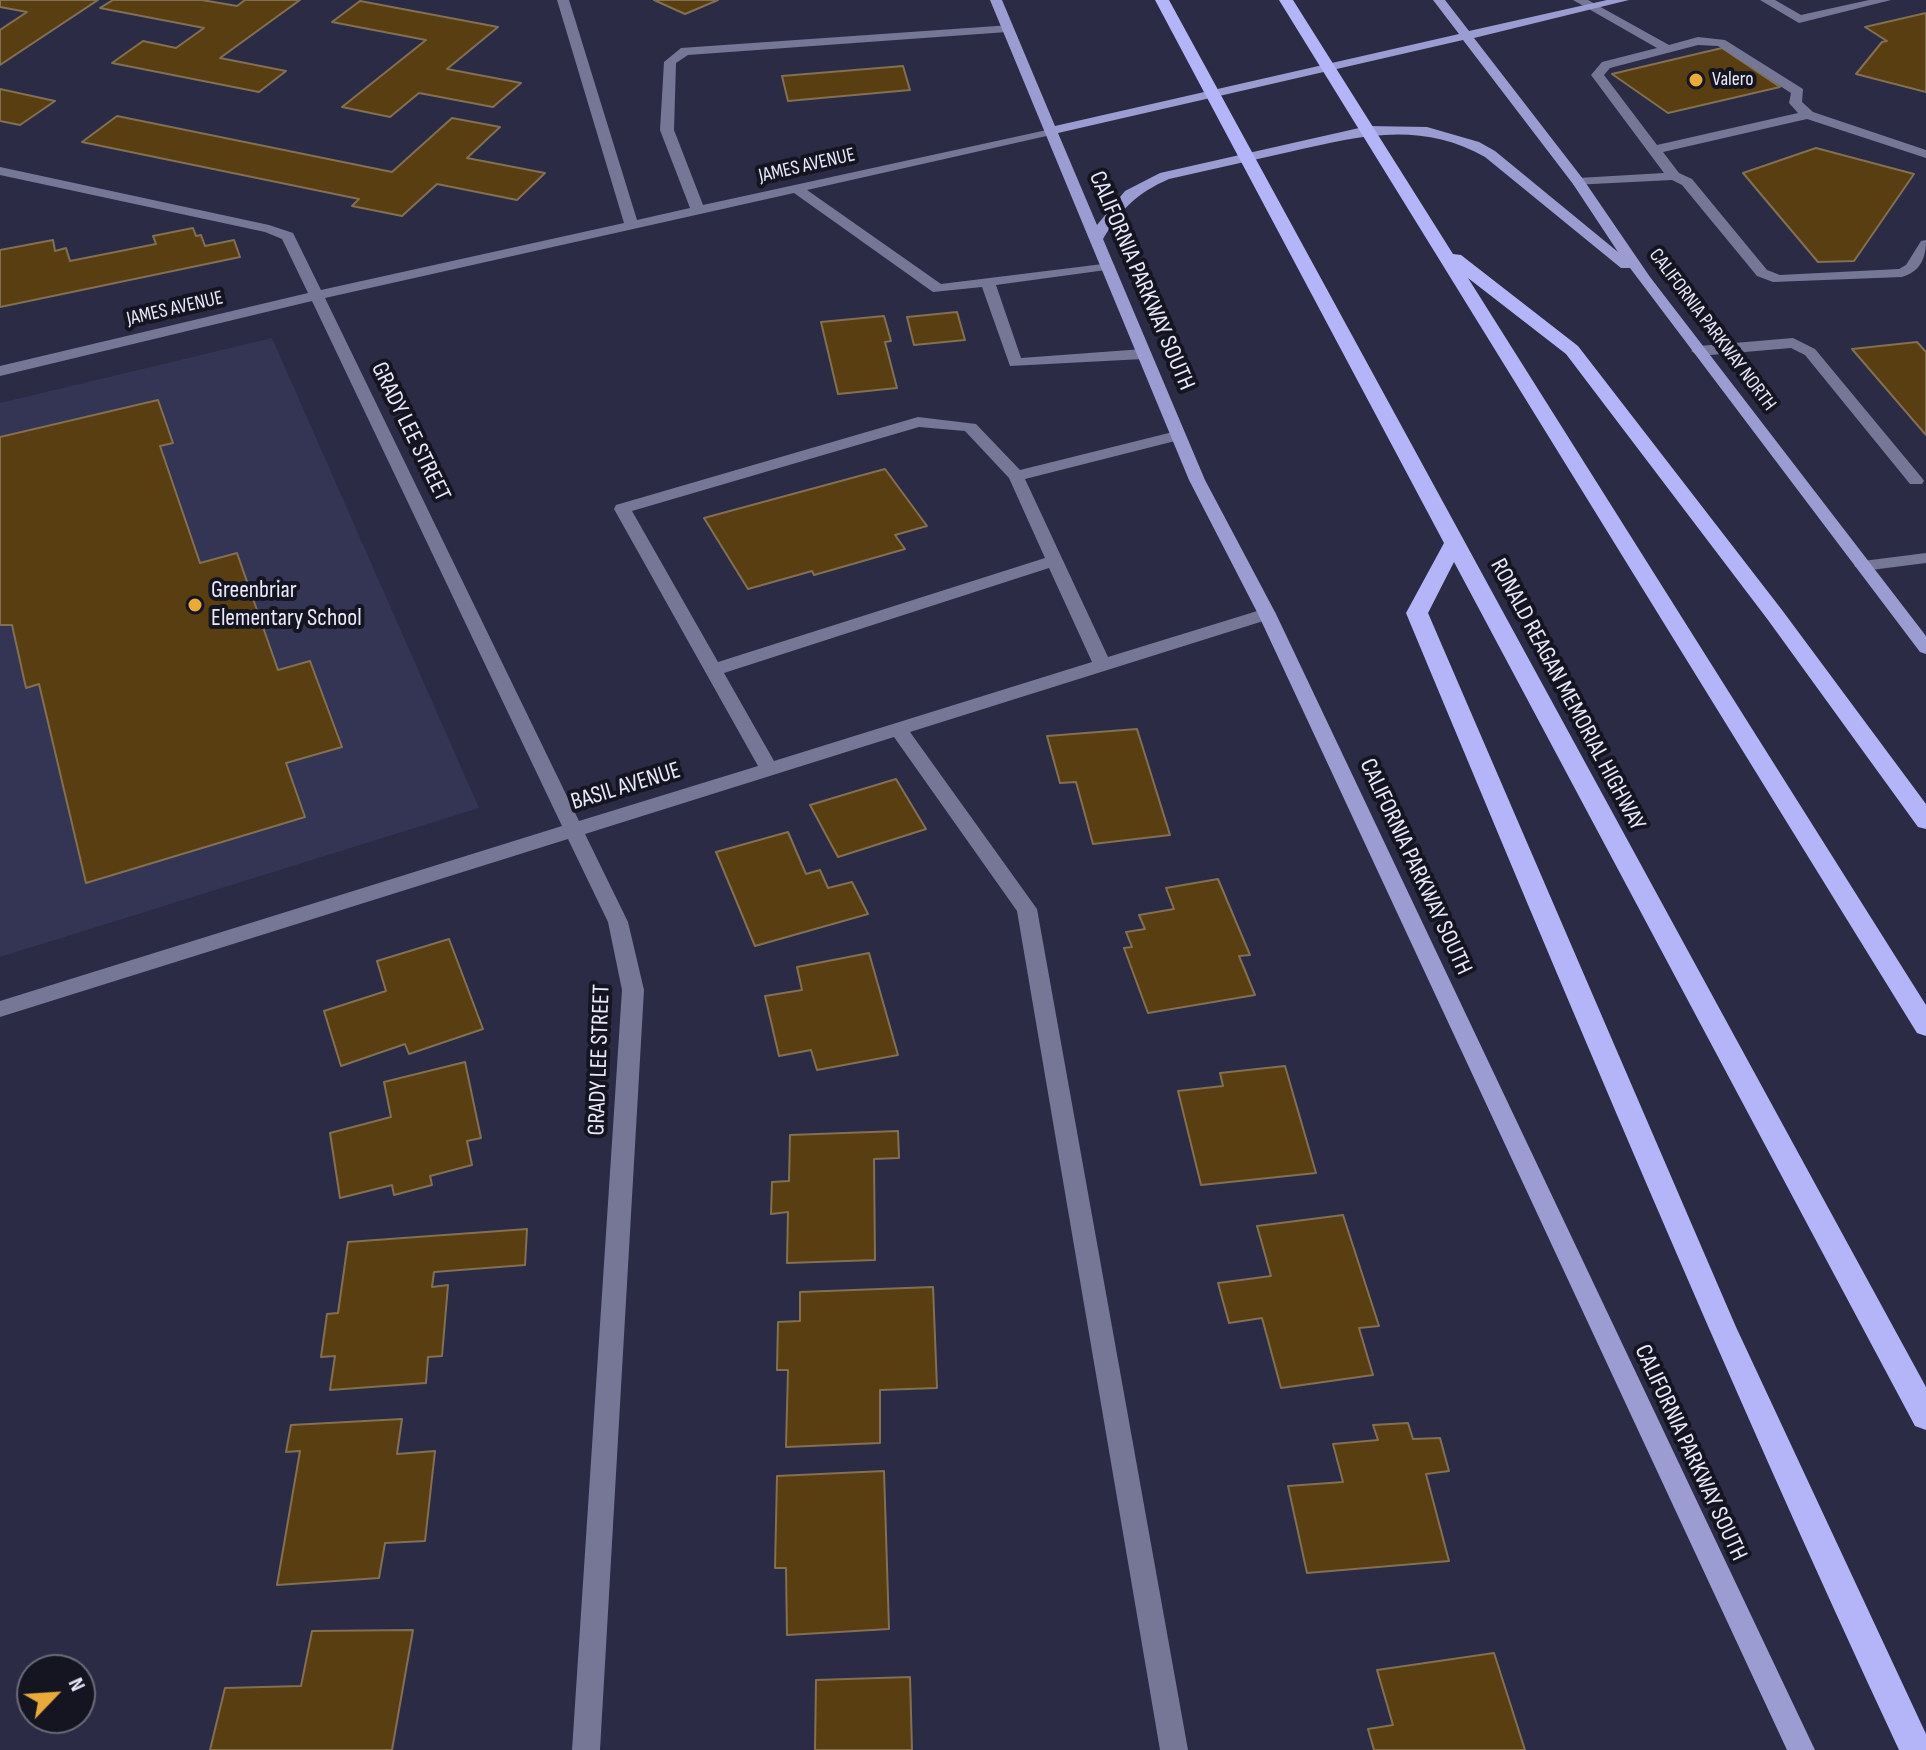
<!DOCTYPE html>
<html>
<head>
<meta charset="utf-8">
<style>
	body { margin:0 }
	#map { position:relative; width:1926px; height:1750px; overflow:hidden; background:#2b2b46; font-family:"Sofia Sans Condensed",sans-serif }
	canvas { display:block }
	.north { position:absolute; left:16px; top:1654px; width:80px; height:80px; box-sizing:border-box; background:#151521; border:2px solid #6a6a79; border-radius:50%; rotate:65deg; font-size:22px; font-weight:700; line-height:32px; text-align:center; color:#e9eafc }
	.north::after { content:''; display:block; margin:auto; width:28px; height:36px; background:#eaaa39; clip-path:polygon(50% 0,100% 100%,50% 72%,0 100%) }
</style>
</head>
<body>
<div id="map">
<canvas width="1926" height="1750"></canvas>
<div class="north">N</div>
</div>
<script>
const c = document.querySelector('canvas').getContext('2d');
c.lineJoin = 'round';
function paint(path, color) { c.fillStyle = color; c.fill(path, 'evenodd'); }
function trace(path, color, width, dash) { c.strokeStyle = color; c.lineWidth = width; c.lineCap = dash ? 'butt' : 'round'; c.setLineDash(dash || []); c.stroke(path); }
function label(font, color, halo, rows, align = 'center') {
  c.font = font + ' "Sofia Sans Condensed",sans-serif'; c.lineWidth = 8; c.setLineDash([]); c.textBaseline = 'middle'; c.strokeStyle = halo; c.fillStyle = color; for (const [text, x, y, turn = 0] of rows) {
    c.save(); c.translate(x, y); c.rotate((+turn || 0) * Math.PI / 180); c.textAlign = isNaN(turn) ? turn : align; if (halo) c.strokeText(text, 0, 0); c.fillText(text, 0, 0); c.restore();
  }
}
paint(new Path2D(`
	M272 338 479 808 0 957V403Z`), '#343454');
const building = new Path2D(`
	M0 0H98L0 65V30L27 12 0 7Z
	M113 0H202L237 6 245 0H300L220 58 286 71 259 92 112 63 143 41 176 48 204 28 100 8Z
	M654 0H718L685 14Z
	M360 1 498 27 447 69 521 83 493 107 419 93 390 117 342 107 426 40 332 22Z
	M1926 13V92L1856 74 1882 42 1887 41 1865 27Z
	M1722 48 1780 87 1668 113 1612 74Z
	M903 66 910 90 788 101 782 76Z
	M0 89 55 101 20 125 0 121Z
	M117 116 392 172 452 118 500 127 467 158 545 173 517 200 437 184 402 216 352 206 359 199 82 142Z
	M1816 148 1914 174 1854 261 1818 262 1743 173Z
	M193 228 196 236 201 235 205 246 234 240 240 257 0 307V250L53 240 55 251 66 248 70 261 156 244 153 236Z
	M957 312 965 340 914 345 907 317Z
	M884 316 891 341 885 342 897 388 838 394 821 322Z
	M1917 342 1926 352V435L1852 349Z
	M158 400 173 443 160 446 200 563 237 553 278 670 310 661 342 747 286 763 305 817 86 883 39 684 26 688 12 625H0V437Z
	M885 469 927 526 895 535 905 549 814 575 812 571 748 589 704 518Z
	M1137 729 1170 835 1093 844 1076 782 1060 783 1047 736Z
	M896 779 926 829 838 857 810 805Z
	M788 832 806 874 820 870 828 888 852 882 868 914 755 946 716 852Z
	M1218 879 1250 955 1239 956 1255 995 1148 1013 1124 948 1132 947 1126 932 1145 929 1139 915 1174 909 1166 888Z
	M449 939 483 1029 409 1054 405 1044 341 1066 324 1011 386 991 377 961Z
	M869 953 898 1055 817 1070 811 1050 779 1056 765 996 802 990 797 967Z
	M465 1062 481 1138 467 1141 472 1165 430 1176 432 1185 394 1195 392 1185 340 1198 330 1133 391 1117 384 1082Z
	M1285 1066 1316 1173 1201 1185 1178 1091 1223 1086 1220 1073Z
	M898 1131 899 1158 874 1159 875 1260 787 1263 788 1212 771 1214 772 1182 789 1181 790 1135Z
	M1343 1215 1379 1326 1359 1328 1373 1375 1281 1388 1262 1318 1229 1323 1218 1283 1271 1276 1257 1226Z
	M527 1229 525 1265 434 1272 432 1287 448 1285 442 1356 428 1357 426 1383 330 1390 335 1356 321 1357 327 1314 338 1313 348 1242Z
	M933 1287 937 1388 880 1390V1443L786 1447 788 1370H777L778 1322 800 1321V1292Z
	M402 1419 397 1454 435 1451 425 1541 385 1543 379 1578 277 1585 300 1451 286 1452 291 1425Z
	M1408 1423 1413 1439 1440 1438 1449 1471 1426 1474 1449 1561 1307 1573 1288 1486 1343 1482 1333 1444 1378 1440 1373 1425Z
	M884 1471 889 1629 787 1635 786 1568H775L777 1476Z
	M413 1630 392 1750H210L225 1688 301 1686 312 1631Z
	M1494 1653 1525 1750H1374L1368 1729 1393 1725 1377 1670Z
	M910 1677 912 1750H815L816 1680Z`);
paint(building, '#583e11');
trace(building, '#836f52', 2);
paint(new Path2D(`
	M557 0H569L637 220 690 208 660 130 664 62 681 48 1011 25 1013 28 1007 32 688 55 676 63 674 130 703 205 1056 128V134L1051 135 807 190 941 284 1111 263V269L1106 270 996 285 1021 358 1143 349 1151 354 1143 359 1010 366 982 287 933 292 794 193 325 298 579 821 758 766 614 509 616 505 918 417 976 424 1020 470 1177 431 1183 433V439L1025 479 1108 657 1267 608 1276 614 1273 618 910 732 1037 909 1188 1750H1160L1017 911 894 737 585 834 628 922 644 990 600 1750H572L622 990 608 922 568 839 0 1017V1001L562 826 312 301 0 376V366L308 293 282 239 265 232 0 175V167L269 225 293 233 321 290 624 223ZM919 427 965 431 1009 478 1045 558 718 662 632 511ZM1049 568 1092 662 774 761 724 673Z
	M1573 0H1588L1669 45 1698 37 1725 40 1803 89 1802 102 1813 112 1926 150V158L1807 119 1663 152 1679 173 1692 179 1767 270 1780 275 1899 269 1906 265 1921 241 1926 240C1926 258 1921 271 1902 277L1773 282 1757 276 1682 185 1672 180 1573 185V179L1578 178 1664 173 1591 75 1602 62 1657 48ZM1698 45 1718 46 1791 93 1789 103 1798 113 1657 145 1604 75 1610 68Z
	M1760 0H1775L1801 15 1869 0H1891L1799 23Z
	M1793 338 1815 349 1922 478 1924 481 1922 484H1910L1805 355 1791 348 1699 356 1691 351 1699 346Z
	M1926 553V563L1863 571 1854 566 1863 561Z`), '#767797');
paint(new Path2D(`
	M990 0H1002L1055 126 1459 34 1433 0H1445L1469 31 1607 0H1629L1474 38 1583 179 1650 277 1926 636V654L1920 652 1630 268H1621L1485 157C1420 120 1358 136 1289 152 1249 161 1209 170 1169 179 1137 193 1121 209 1103 239L1205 480 1276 614 1815 1750H1787L1258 614 1189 480ZM1463 40 1573 184 1618 252 1495 151 1479 142 1427 127 1368 126 1160 173 1125 191 1097 225 1058 133Z`), '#9b9cd1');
paint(new Path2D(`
	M1155 0H1169L1926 1387V1430L1915 1426 1454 562 1428 613 1736 1327 1926 1734V1750H1899C1724 1375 1565 994 1406 613L1444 543Z
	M1279 0H1293L1453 254 1461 255 1578 346 1782 610 1926 804V829L1918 827 1768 620 1566 354 1468 278 1926 1005V1036L1917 1033Z`), '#b4b5f8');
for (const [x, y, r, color] of [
	[1696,80,8,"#eaaa39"],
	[195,605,8,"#eaaa39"]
]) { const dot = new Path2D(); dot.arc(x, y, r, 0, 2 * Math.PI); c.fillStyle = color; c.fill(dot); trace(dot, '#151521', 3); }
label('20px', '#e9eafc', '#151521', [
	["Valero",1712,80]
], 'left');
label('20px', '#e9eafc', '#151521', [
	["JAMES AVENUE",807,166,-13],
	["JAMES AVENUE",175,309,-13],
	["CALIFORNIA PARKWAY NORTH",1712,330,53]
]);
label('24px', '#e9eafc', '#151521', [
	["CALIFORNIA PARKWAY SOUTH",1141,281,67],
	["GRADY LEE STREET",410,432,64],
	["RONALD REAGAN MEMORIAL HIGHWAY",1567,695,62],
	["BASIL AVENUE",626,787,-17],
	["CALIFORNIA PARKWAY SOUTH",1415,867,65],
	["GRADY LEE STREET",600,1060,-88],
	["CALIFORNIA PARKWAY SOUTH",1690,1453,65]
]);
label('24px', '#e9eafc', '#151521', [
	["Greenbriar",211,591],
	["Elementary School",211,619]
], 'left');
</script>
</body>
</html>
